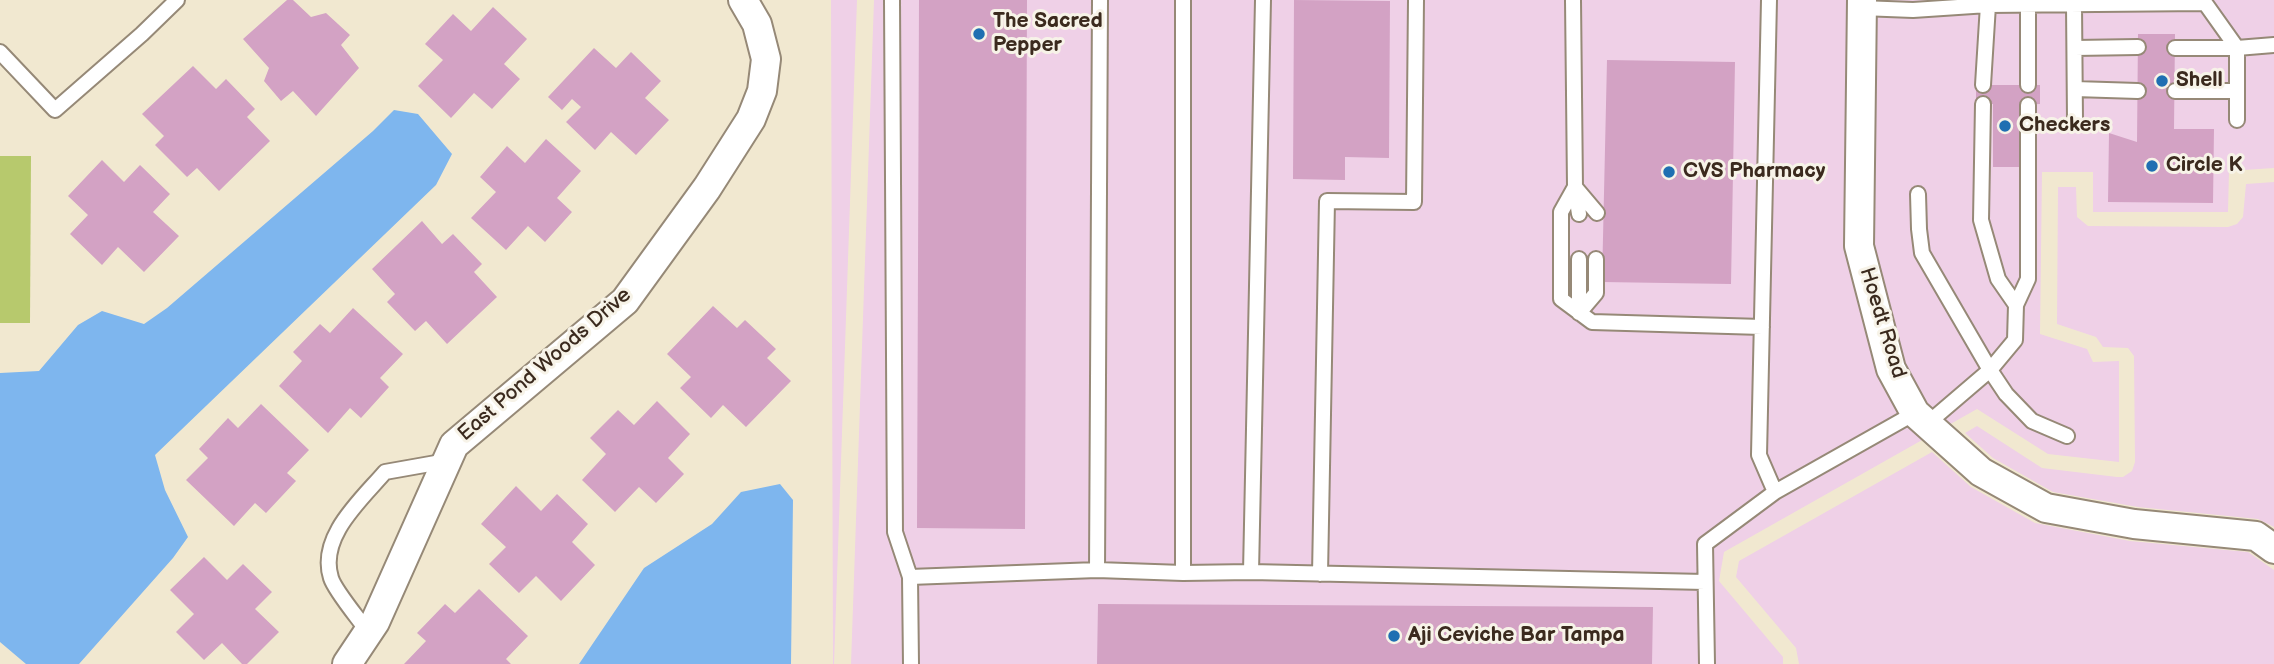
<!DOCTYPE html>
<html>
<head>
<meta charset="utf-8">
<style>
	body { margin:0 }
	canvas { display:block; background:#f1e8d0 }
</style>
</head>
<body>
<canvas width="2274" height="664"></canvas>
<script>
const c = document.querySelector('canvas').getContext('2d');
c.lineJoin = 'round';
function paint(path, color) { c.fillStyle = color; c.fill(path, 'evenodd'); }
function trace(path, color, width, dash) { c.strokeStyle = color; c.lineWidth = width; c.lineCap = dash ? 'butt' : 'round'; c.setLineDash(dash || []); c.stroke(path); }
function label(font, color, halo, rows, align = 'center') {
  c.font = font + ' "Balsamiq Sans",sans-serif'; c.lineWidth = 6; c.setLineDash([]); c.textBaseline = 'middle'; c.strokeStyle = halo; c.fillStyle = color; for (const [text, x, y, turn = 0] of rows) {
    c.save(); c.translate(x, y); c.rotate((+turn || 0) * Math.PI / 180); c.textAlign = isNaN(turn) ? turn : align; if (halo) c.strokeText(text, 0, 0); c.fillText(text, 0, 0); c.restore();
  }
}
paint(new Path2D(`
	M831 0H857L834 664H833Z
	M874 0H2274V168L2229 171 2228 212H2093V172H2042L2040 334 2087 349 2093 362 2119 361V462L2048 454 1977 409 1724 552 1719 581 1783 657V664H851Z
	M2274 182V527L2258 519 2138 507 2053 492 1993 458 1965 433 1977 426 2042 468 2117 477H2123L2132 471 2135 462 2134 356 2128 348 2103 347 2096 337 2057 324 2058 187H2076L2077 217 2088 226 2228 227 2237 224 2243 217 2246 184Z
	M1932 452 1971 487 2035 523 2130 541 2248 552 2274 570V664H1799L1796 648 1736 577 1739 561Z`), '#efd0e7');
paint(new Path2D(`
	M0 156H31L30 323H0Z`), '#b7c96d');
paint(new Path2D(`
	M394 110 418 114 452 154 436 185 155 455 165 490 188 537 173 558 79 664H26L0 642V373L39 371 78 325 102 311 144 324 167 308 373 131Z
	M780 484 793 500 791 664H579L644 568 712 524 741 492Z`), '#7eb6ee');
paint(new Path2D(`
	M287 0H293L311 17 326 13 350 35 341 45 359 68 316 116 293 91 281 101 264 81 269 68 243 39Z
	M919 0H1027L1025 529 917 528Z
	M1294 0 1390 1 1389 158 1345 157V180L1293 179Z
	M493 7 527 39 504 64 520 79 492 109 474 93 451 118 418 86 443 60 425 44 453 14 471 31Z
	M2138 34H2175L2174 129H2214L2213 203 2108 202 2109 133 2137 142Z
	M594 48 616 68 631 52 661 81 645 98 669 120 636 155 611 132 595 150 566 122 581 107 572 99 562 110 548 97Z
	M1607 60 1735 62 1731 284 1602 282Z
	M193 66 216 89 226 79 255 109 247 117 270 141 219 191 197 168 187 177 155 145 164 136 142 114Z
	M1976 85H2040V104L2019 105V167H1993V104H1976Z
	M546 139 581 171 557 198 572 212 545 242 528 226 506 250 471 218 496 192 480 177 507 146 525 163Z
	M102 160 124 182 140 165 170 194 153 212 179 236 144 272 118 247 102 265 70 234 88 215 68 196Z
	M422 221 442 244 453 234 482 264 474 272 497 297 447 344 426 321 415 331 387 302 395 294 372 269Z
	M713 306 737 328 745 320 776 349 767 358 791 381 746 427 723 405 711 418 680 388 691 377 667 354Z
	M353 308 403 354 380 378 389 387 361 418 350 408 328 433 279 386 302 361 293 352 320 324 330 333Z
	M657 401 690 434 668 458 684 474 656 503 639 487 615 512 582 480 606 454 590 438 618 410 634 425Z
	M261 404 309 450 287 473 296 481 266 513 255 503 234 526 186 480 208 458 199 449 228 418 238 428Z
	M516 486 541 511 557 494 588 524 572 542 595 565 561 601 536 576 519 593 489 564 506 547 481 524Z
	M204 557 227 580 243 564 272 592 255 609 279 632 247 664H242L222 643 204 660 176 632 194 614 170 590Z
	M479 589 528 636 506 659 511 664H404L426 641 417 633 445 604 455 613Z
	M1098 604 1653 607 1652 664H1097Z`), '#d3a2c4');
const service = new Path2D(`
	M892 0 895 532 910 577
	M1183 0V573
	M1573 0 1575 187 1561 212V299L1592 322 1762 327
	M1769 0 1759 455 1775 492
	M2028 5V85
	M2074 5 2075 120
	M1861 8 1913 10 1988 5 2205 3 2237 48 2274 45
	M2075 48 2138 47
	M2175 48H2237V120
	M0 52 55 110 142 34 177 0
	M1983 85 1988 5
	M2075 89 2138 91
	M2175 91H2237
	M1575 187 1597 213
	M1575 188 1579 214
	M1918 194 1919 229 1922 253 1990 370 2006 394 2032 421 2067 436
	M1579 259V313
	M2016 305 2028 279V105
	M1579 313 1596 293V259
	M1928 423 1990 370 2015 340 2016 305 1998 279 1981 220 1983 104
	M1097 570 1100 0
	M1251 572 1705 582
	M1320 574 1327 201 1414 202 1416 0
	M368 632C359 619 335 591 331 578 318 537 361 500 385 472L447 461
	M911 664 910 577 1097 570 1183 573 1251 572 1263 0
	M1707 664 1705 544 1775 492 1915 413`);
const minor = new Path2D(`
	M1862 0 1859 246 1891 369 1915 413 1981 472 2046 508 2134 524 2256 536 2274 549
	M347 664 375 622 454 445 625 301 707 188 751 119 762 91 766 59 757 24 743 0`);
trace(service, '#968977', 18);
trace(minor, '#968977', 32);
trace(service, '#fff', 14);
trace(minor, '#fff', 28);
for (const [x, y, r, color] of [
	[979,34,7,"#1f6fb2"],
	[2162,81,7,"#1f6fb2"],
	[2005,126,7,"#1f6fb2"],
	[2152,166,7,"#1f6fb2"],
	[1669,172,7,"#1f6fb2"],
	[1394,636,7,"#1f6fb2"]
]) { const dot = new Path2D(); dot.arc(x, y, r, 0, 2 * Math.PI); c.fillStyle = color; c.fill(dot); trace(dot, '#f7f3e8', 2.5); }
label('bold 21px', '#3b2a1e', '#f7f3e8', [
	["The Sacred",993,22],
	["Pepper",993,46],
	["Shell",2176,81],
	["Checkers",2019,126],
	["Circle K",2166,166],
	["CVS Pharmacy",1683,172],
	["Aji Ceviche Bar Tampa",1408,636]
], 'left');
label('21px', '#3b2a1e', '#f7f3e8', [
	["Hoedt Road",1882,323,73],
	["East Pond Woods Drive",545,365,-41]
]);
</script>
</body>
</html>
